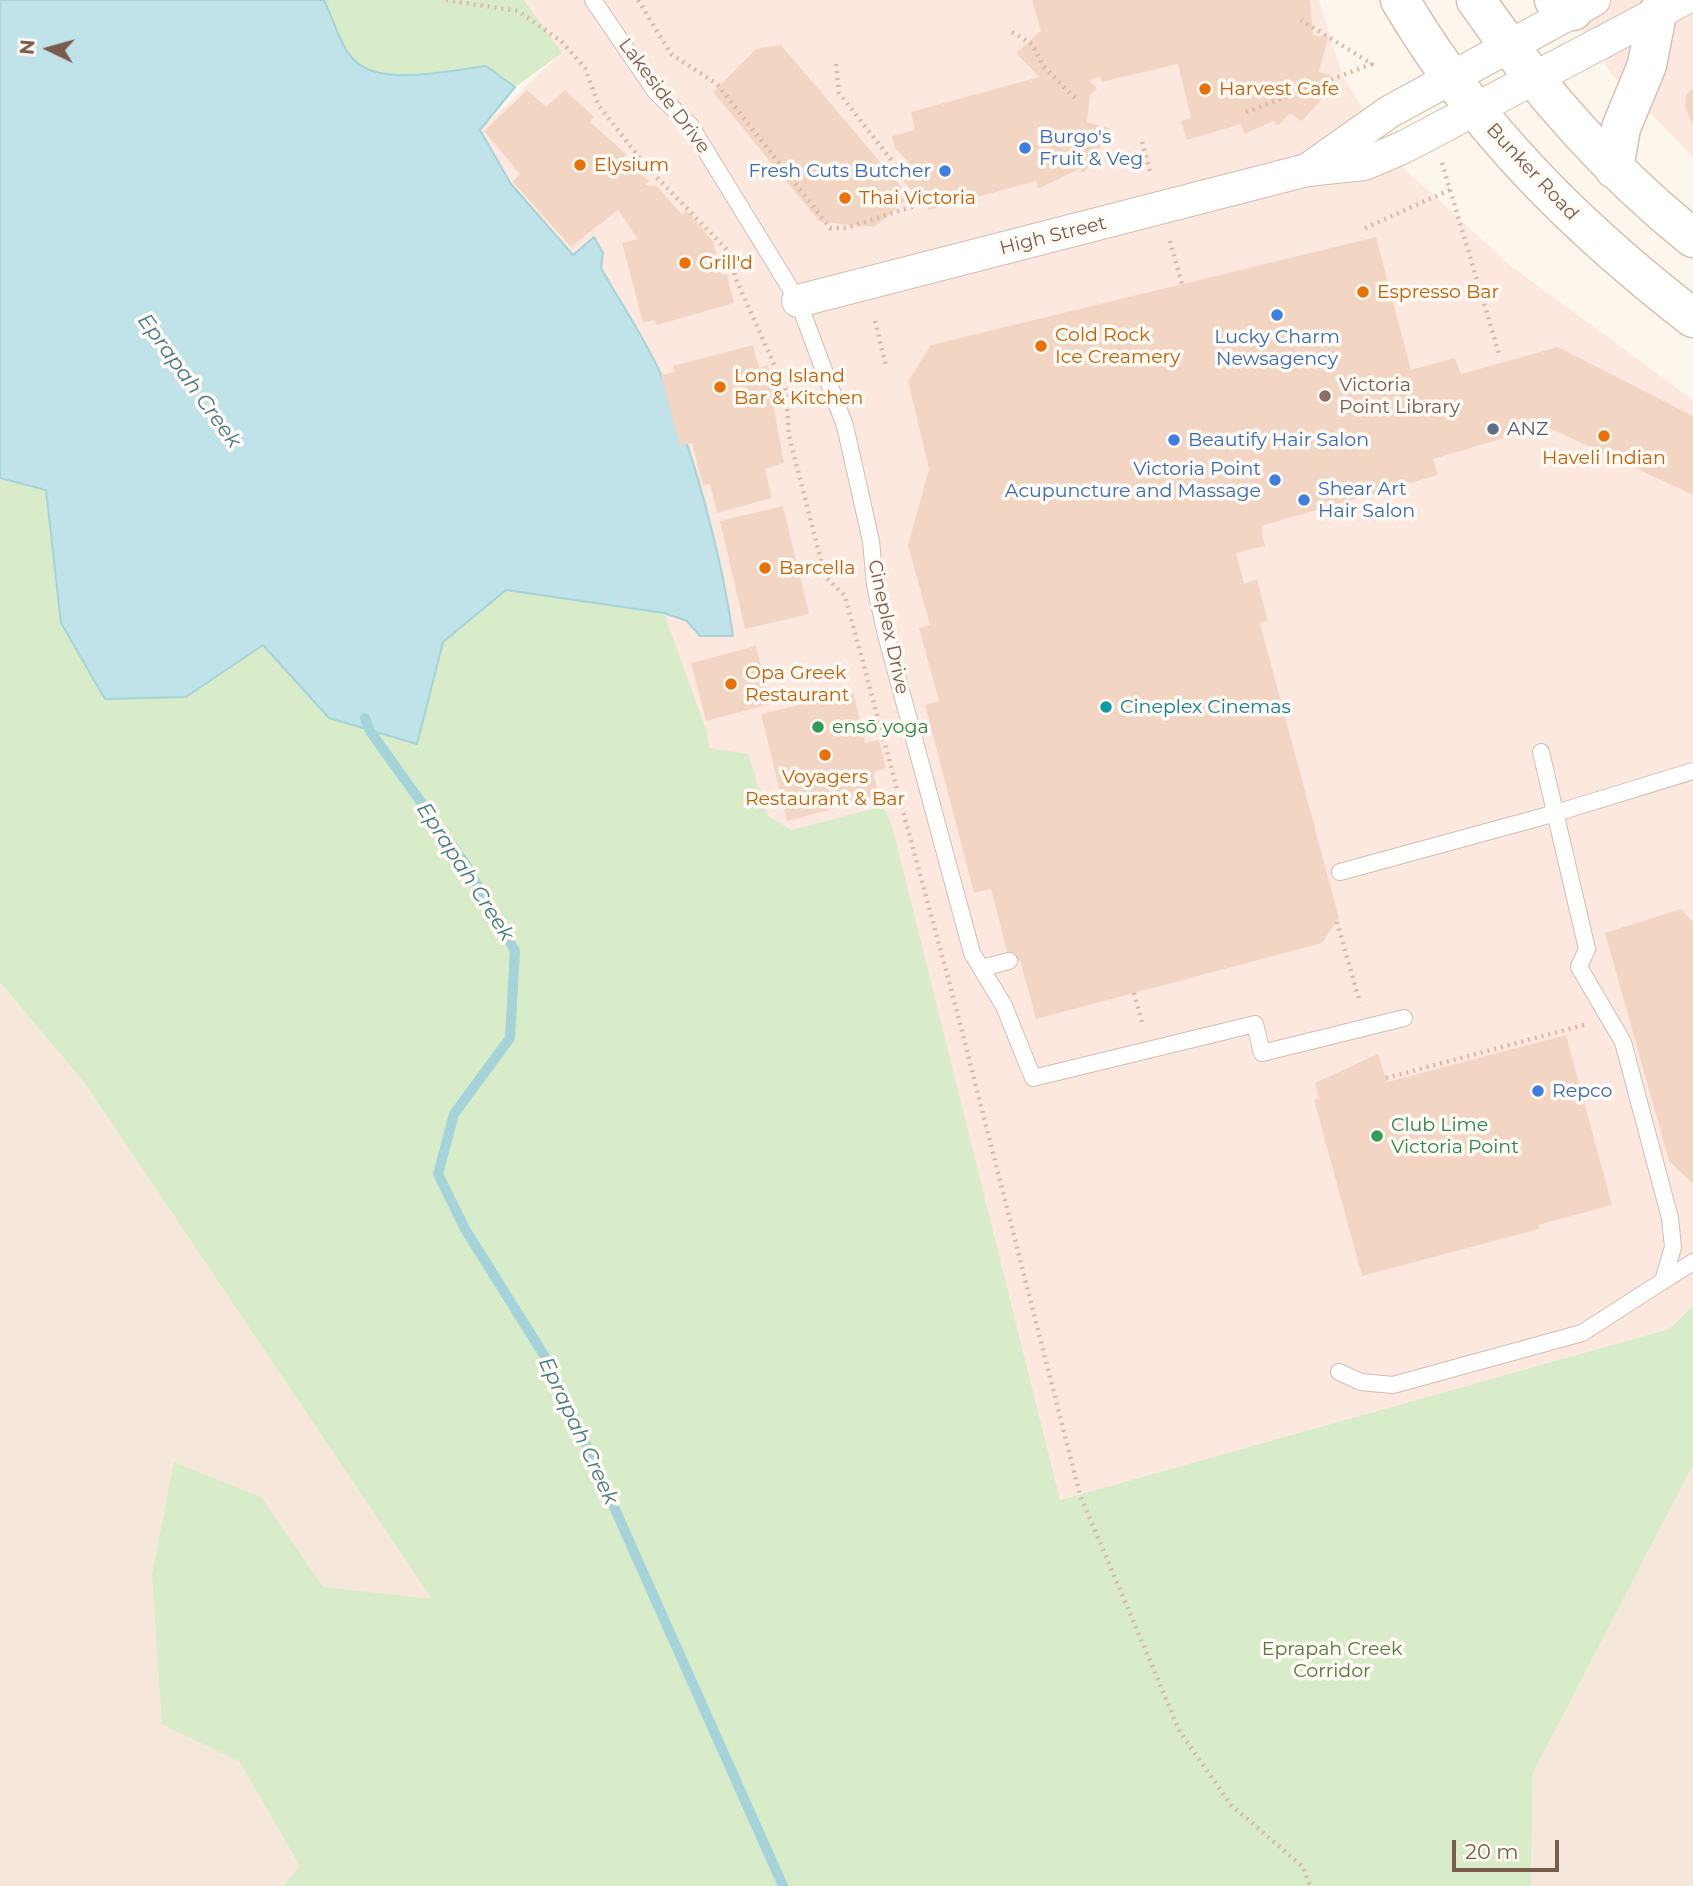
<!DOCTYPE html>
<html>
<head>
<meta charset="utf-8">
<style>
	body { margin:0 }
	#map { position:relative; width:1693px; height:1886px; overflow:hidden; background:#fdf6ec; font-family:Montserrat,sans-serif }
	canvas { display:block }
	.north { position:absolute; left:14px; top:14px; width:70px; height:70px; -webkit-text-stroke:5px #fffaf3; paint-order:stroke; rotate:275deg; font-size:19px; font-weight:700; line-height:28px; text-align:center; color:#7a5c4d }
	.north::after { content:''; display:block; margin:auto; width:24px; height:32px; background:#7a5c4d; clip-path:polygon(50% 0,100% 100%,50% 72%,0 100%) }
	.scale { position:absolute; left:1452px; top:1840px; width:107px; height:32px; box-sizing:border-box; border:4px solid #7a5c4d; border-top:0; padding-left:9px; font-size:21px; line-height:24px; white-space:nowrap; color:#7a5c4d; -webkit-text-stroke:5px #fffaf3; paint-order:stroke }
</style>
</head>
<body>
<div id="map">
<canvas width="1693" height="1886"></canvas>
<div class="north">N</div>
<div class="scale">20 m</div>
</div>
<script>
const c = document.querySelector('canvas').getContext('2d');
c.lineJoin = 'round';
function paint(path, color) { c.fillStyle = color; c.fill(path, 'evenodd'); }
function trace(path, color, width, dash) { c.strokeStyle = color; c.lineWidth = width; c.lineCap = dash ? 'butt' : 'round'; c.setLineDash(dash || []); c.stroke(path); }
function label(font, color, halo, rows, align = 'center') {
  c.font = font + ' Montserrat,sans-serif'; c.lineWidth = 7; c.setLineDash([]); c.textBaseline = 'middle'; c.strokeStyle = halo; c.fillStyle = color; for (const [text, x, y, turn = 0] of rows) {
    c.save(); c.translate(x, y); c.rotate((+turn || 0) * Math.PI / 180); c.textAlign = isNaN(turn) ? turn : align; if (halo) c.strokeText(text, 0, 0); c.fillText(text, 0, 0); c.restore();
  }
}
paint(new Path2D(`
	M0 803 681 1886H0Z
	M1693 1465V1886H1531L1533 1773Z`), '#f5e8da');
paint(new Path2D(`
	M524 0H1319L1342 75 1394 159 1511 266 1693 400V1306L1669 1329 1060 1500 712 780 707 733 664 613 573 255 511 184 480 130 561 53Z
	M1562 0H1693V157L1611 73Z`), '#fde8e0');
paint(new Path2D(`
	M324 0H524L562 53 515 87 486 66C451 70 379 88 353 59 340 44 333 18 324 0Z
	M0 478 46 489 61 623 186 697 263 644 329 718 416 744 443 642 506 590 664 613 707 732 709 748 748 754 768 816 792 830 883 806 892 826 1060 1500 1669 1329 1693 1306V1465L1533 1773 1531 1886H283L300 1866 240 1762 162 1724 152 1574 174 1462 261 1497 323 1587 432 1599 85 1083 0 982Z`), '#d8ecc9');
const water = new Path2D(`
	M0 0H324C333 18 340 45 353 59 379 88 451 70 486 66L515 87 480 130 511 184 573 255 594 237 603 253 601 268C621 304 646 339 662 377 694 453 721 553 733 636H700L687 621 664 613 506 590 443 642 417 744 329 718 263 645 186 697 105 699 61 623 46 490 0 478Z`);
paint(water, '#bfe3e8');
trace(water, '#a5d3da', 2);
trace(new Path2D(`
	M365 718 370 731 466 865 515 951 510 1038 454 1114 438 1174 465 1229 552 1368 783 1886`), '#a5d3da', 10);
paint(new Path2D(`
	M1032 0H1310L1313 35 1328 37 1319 72 1330 75 1321 100 1302 121 1290 113 1278 126 1274 121 1244 134 1241 124 1187 140 1181 121 1191 118 1178 64 1101 82 1100 77 1089 80 1097 89 1090 95 1087 122 1111 129 1084 173 1079 169 1038 189 1036 181 929 210 898 175 910 164 895 148 892 136 915 130 911 112 1039 77 1016 53 1041 31Z
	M781 45 910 197 874 227 820 222 713 92 756 49Z
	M1693 88V126L1685 106 1686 95Z
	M527 90 546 107 565 90 594 117 590 122 626 154 622 159 649 181 645 185 657 186 682 215 686 210 713 241 721 274H727L734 303 657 325 654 320 643 323 622 243 638 239 618 210 571 247 513 182 520 174 484 131Z
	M1376 237 1411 370 1455 358 1461 374 1558 347 1693 416V495L1545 426 1433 459 1438 475 1261 526 1265 546 1236 553 1244 584 1257 579 1268 621 1260 623 1339 918 1322 943 1036 1019 1020 960 1010 963 991 889 974 893 925 705 939 701 919 628 930 625 908 545 929 469 908 381 931 345Z
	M753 345 759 368 768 365 779 401 773 403 784 463 765 469 772 498 717 513 710 484 703 486 692 443 680 446 661 375 674 372 673 366Z
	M783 506 809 614 745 629 720 521Z
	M756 646 771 704 706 721 691 663Z
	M853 692 865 743 879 740 886 768 873 772 879 797 787 821 761 714Z
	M1681 909 1693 922V1184L1669 1161 1605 933Z
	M1566 1035 1612 1205 1538 1225 1539 1229 1362 1276 1314 1100 1319 1099 1315 1083 1378 1054 1387 1082Z`), '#f3d5c3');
const lane = new Path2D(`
	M593 0 655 91 690 125 798 301 845 426 871 541 875 585 886 635 972 953 1004 1006 1033 1078 1255 1024 1262 1053 1404 1018
	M1340 872 1556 813 1693 771
	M982 968 1009 961
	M1663 1281 1693 1262
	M1339 1372 1361 1382 1393 1385 1582 1333 1663 1281 1673 1247 1670 1218 1623 1042 1579 967 1587 949 1541 752`);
const street = new Path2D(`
	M1307 170 1389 112 1594 0
	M798 301 1307 170 1364 164 1404 147 1682 0`);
const secondary = new Path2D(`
	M1400 0C1475 128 1577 228 1693 318
	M1476 0C1537 89 1608 170 1693 238
	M1554 0 1573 11
	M1614 169 1621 128 1647 65 1657 14`);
trace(lane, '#d1beb0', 18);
trace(street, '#d1beb0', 34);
trace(secondary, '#d6c0b0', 41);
trace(new Path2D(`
	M446 0 518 11 561 41 585 68 599 106 646 166 732 255 735 277 786 391 789 436 825 576 845 596 883 737
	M638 0 671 54 717 84 830 228H846L927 202
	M1012 32 1032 44 1044 67 1076 99
	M836 64 839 93 900 171
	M1246 112 1372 64 1301 20
	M1142 142 1151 175
	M1442 163 1500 357
	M1365 228 1452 189
	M1170 241 1182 284
	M875 321 886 366
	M888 736 883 737 954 1000 1080 1495 1180 1732 1231 1805 1303 1867 1310 1886
	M1337 922 1360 1003
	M1134 993 1143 1026
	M1386 1078 1584 1025`), '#d9b8a5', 4.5, [2, 5]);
trace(lane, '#fff', 16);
trace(street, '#fff', 32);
trace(secondary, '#fff', 38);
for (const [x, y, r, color] of [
	[1205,89,7,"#e8710a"],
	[1025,148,7,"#3f7fe0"],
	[580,165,7,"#e8710a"],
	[945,171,7,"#3f7fe0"],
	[845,198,7,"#e8710a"],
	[685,263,7,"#e8710a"],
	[1363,292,7,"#e8710a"],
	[1277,315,7,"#3f7fe0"],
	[1041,346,7,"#e8710a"],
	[720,387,7,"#e8710a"],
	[1325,396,7,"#8d6e63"],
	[1493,429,7,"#5c6f8a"],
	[1604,436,7,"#e8710a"],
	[1174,440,7,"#3f7fe0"],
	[1275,480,7,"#3f7fe0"],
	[1304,500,7,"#3f7fe0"],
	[765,568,7,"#e8710a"],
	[731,684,7,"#e8710a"],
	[1106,707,7,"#0f9aa8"],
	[818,727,7,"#2e9e5b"],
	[825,755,7,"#e8710a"],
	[1538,1091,7,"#3f7fe0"],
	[1377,1136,7,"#2e9e5b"]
]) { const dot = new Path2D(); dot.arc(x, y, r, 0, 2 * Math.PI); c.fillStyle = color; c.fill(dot); trace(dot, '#fffaf3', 2.5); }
label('19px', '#c56008', '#fffaf3', [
	["Harvest Cafe",1219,89],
	["Elysium",594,165],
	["Thai Victoria",859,198],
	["Grill'd",699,263],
	["Espresso Bar",1377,292],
	["Cold Rock",1055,335],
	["Ice Creamery",1055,357],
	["Long Island",734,376],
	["Bar & Kitchen",734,398],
	["Haveli Indian",1604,458,"center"],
	["Barcella",779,568],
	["Opa Greek",745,673],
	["Restaurant",745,695],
	["Voyagers",825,777,"center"],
	["Restaurant & Bar",825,799,"center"]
], 'left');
label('19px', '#7a5c4d', '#fffaf3', [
	["Lakeside Drive",664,96,53],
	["Bunker Road",1532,172,47],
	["High Street",1053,236,-14],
	["Cineplex Drive",888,627,78]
]);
label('19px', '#366cbe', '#fffaf3', [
	["Burgo's",1039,137],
	["Fruit & Veg",1039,159],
	["Fresh Cuts Butcher",931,171,"right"],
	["Lucky Charm",1277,337,"center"],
	["Newsagency",1277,359,"center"],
	["Beautify Hair Salon",1188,440],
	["Victoria Point",1261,469,"right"],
	["Acupuncture and Massage",1261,491,"right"],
	["Shear Art",1318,489],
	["Hair Salon",1318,511],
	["Repco",1552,1091]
], 'left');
label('19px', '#785e54', '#fffaf3', [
	["Victoria",1339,385],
	["Point Library",1339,407]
], 'left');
label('19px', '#4e5e75', '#fffaf3', [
	["ANZ",1507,429]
], 'left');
label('19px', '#0d838f', '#fffaf3', [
	["Cineplex Cinemas",1120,707]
], 'left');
label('19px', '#27864d', '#fffaf3', [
	["ensō yoga",832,727],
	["Club Lime",1391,1125],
	["Victoria Point",1391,1147]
], 'left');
label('19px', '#537a41', '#fffaf3', [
	["Eprapah Creek",1332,1649],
	["Corridor",1332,1671]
]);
label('italic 21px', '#437c86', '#fffaf3', [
	["Eprapah Creek",189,381,54],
	["Eprapah Creek",465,872,57],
	["Eprapah Creek",578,1431,65]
]);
</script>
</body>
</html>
